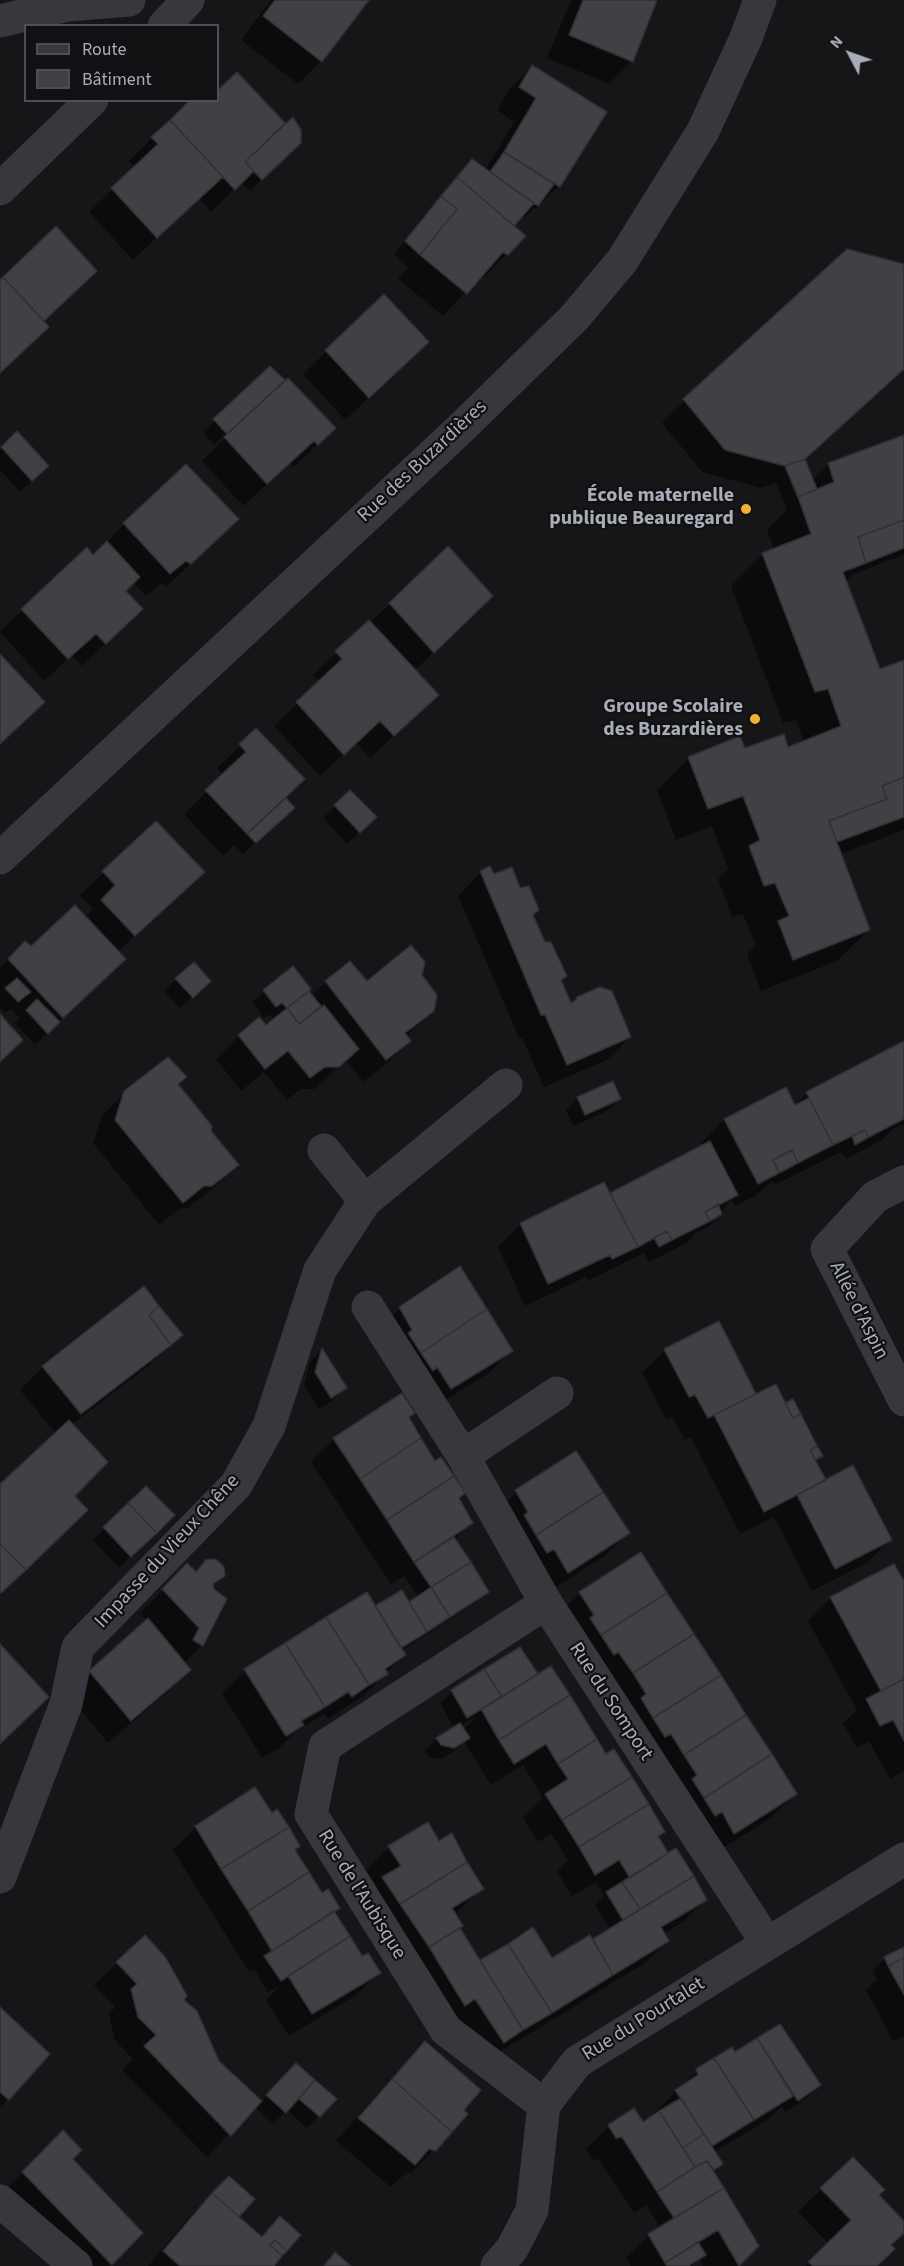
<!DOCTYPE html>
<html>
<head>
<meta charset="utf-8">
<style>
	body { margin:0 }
	#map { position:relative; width:904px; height:2266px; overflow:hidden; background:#161618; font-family:"Source Sans 3",sans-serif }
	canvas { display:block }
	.legend { position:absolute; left:24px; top:24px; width:195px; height:78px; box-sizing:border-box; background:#111113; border:2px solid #4d4f55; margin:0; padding:8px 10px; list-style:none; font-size:18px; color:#a8adb8 }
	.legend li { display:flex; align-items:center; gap:12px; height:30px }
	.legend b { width:30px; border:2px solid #4d4f55 }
	.north { position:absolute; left:820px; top:24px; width:60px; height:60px; -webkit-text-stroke:4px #111113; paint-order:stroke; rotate:311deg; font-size:16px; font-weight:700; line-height:24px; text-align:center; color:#a8adb8 }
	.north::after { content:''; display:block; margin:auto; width:21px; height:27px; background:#a8adb8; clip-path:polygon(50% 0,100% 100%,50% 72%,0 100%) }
</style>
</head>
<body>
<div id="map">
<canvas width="904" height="2266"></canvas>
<ul class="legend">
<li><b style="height:8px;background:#37383d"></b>Route</li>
<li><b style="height:16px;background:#404145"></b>Bâtiment</li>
</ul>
<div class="north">N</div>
</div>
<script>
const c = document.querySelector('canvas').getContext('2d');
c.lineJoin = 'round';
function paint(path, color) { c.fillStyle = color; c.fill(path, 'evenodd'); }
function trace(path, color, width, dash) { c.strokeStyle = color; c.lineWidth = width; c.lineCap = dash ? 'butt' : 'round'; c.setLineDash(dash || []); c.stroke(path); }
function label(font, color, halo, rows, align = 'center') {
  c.font = font + ' "Source Sans 3",sans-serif'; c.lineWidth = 4.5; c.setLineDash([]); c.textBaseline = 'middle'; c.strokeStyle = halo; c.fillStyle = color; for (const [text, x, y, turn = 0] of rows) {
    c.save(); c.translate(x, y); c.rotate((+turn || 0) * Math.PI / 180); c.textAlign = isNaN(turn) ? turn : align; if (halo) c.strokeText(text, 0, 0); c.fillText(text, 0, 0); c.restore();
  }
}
paint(new Path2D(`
	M271 0H367L321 61 298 84 241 40Z
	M571 0H655L632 61 609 84 547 58Z
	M532 67 605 113 558 187 535 209 534 208 525 217 522 215 512 226 524 236 484 277 481 275 443 316 398 279 408 267 394 254 421 221 419 220 446 191 485 170 514 122 497 110 509 90Z
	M237 74 244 162 246 164 299 143 250 191 241 182 211 212 199 198 133 260 89 212 135 167 129 161 152 138 192 100H218V92Z
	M904 265V370L804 460 812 481 829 464 904 436V555L853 574 845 582 879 671 904 661V830L840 854 869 930 837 961 761 991 747 954 756 945 743 914 732 917 718 879 728 869 712 826 676 840 657 790 689 758 744 750 787 749 804 742 796 720 783 723 731 586 763 554 774 550 767 530 787 510 776 483 761 488 702 472 662 423 685 400ZM788 468 798 495 796 497 785 469Z
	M384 296 404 364 345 420 303 374Z
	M270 368V393L271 395 334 428 294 467 290 463 243 506 202 461 226 437 224 435 214 445 203 432Z
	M17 433 35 478 20 492 0 470V450Z
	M186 466 214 542 167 586 162 583 146 596 133 582 124 591 118 631 82 666 72 655 44 681 0 632 22 610 93 557 124 524Z
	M390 604 469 619 414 671V717L370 758 356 743 320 776 274 726 320 682 313 675Z
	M256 731 284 798 293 808 243 854 234 845 223 856 184 814 223 776 217 768Z
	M350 792 363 829 347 844 323 818Z
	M156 823 180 895 117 952 101 982 35 1045 15 1023 20 1018 11 1009 5 1013 0 1007V968L25 943 31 948 85 918 93 909 80 895Z
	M489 868 493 876 520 890 570 1005 630 1037 607 1060 544 1087 522 1038H519L458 896 481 872Z
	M194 964 209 981 180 1008 164 991Z
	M293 968 312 995 326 982 366 983 420 976 433 1010 406 1037 409 1041 386 1064 363 1082 346 1060 315 1089H301L287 1100 264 1072 241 1091 216 1059 239 1036 266 1027 275 1020 270 1014 264 1018 252 1002Z
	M904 1043V1124L893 1129 882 1140 846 1159 841 1152 775 1185 773 1181 755 1196 735 1206 731 1200 709 1226 696 1233 685 1244 649 1262 644 1253 588 1281 586 1277 525 1306 498 1247 520 1225 604 1184 609 1195 703 1147 701 1143 724 1120 786 1089 794 1106 807 1093Z
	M177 1085 236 1165 214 1188 187 1208 179 1209 159 1225 93 1143 102 1116 125 1092Z
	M578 1098 619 1099 607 1111 573 1126 566 1110Z
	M459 1268 512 1350 489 1373 428 1411 377 1331 400 1308Z
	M181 1335 147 1367 71 1425 73 1496 0 1593V1486L56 1434 20 1390 43 1367Z
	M665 1350 756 1396 785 1405 821 1456 815 1463 825 1482 890 1540 867 1563 812 1591 774 1517 740 1534 691 1437 685 1440 672 1417 666 1419 642 1373Z
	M321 1351 345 1388 333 1400 319 1409 304 1385 310 1362Z
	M407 1418 471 1523 454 1540 487 1591 475 1603 401 1651 404 1655 363 1696 328 1719 324 1714 295 1732 279 1748 262 1758 222 1693 245 1671 366 1594 375 1608 409 1604 418 1597 404 1576 391 1584 311 1462 334 1439Z
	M575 1453 628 1533 605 1556 545 1594 493 1515 516 1492Z
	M146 1488 173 1515 119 1568 93 1540Z
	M187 1565 196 1573 223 1576 212 1587 202 1645 184 1663 189 1670 166 1693 108 1743 68 1695 147 1621 140 1613Z
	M904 1581V1771L890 1779 869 1742 857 1748 843 1723 857 1710 808 1621 831 1598Z
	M580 1593 795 1794 772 1817 711 1856 557 1616Z
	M520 1649 536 1674 606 1757 663 1832 657 1837 668 1855 675 1850 706 1899 683 1922 663 1934 668 1940 645 1963 480 2064 360 1901 376 1885 366 1870 389 1847 439 1843 482 1888 455 1914 462 1926 458 1929 479 1962 533 1929 552 1960 592 1941 611 1930 595 1905 604 1896 596 1882 572 1896 557 1871 568 1860 551 1834 538 1842 523 1818 543 1798 523 1765 491 1785 464 1742 456 1750 441 1759 429 1757 425 1750 437 1739 454 1728 440 1703 452 1692ZM474 1717 475 1718 463 1730 460 1726Z
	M196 1827 293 1851 362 1958 379 1972 356 1995 289 2036 266 2000 281 1985 268 1992 254 1969 249 1972 173 1850Z
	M904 1949V2036L893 2041 866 1990 877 1979 873 1970 885 1958Z
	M117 1963 182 2000 218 2062 261 2102 296 2065 335 2099 307 2128 287 2110 273 2124 255 2107 207 2157 122 2070 133 2059 115 2040 109 2014 115 2007 94 1985Z
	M0 2009 8 2099 0 2107Z
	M779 2026 819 2085 808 2097 785 2112 782 2106 769 2119 714 2152 721 2164 713 2172 758 2246 738 2266H703L699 2259 692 2266H631L626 2258 649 2235 661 2228 646 2205 634 2213 599 2159 593 2160 586 2149 609 2126 642 2124 654 2116 653 2114 697 2071 734 2054Z
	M425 2043 461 2110 434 2150 411 2173 407 2172 391 2187 336 2141 402 2066Z
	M63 2132 70 2159 141 2233 108 2266H68L0 2195Z
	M852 2159 877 2196 904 2224V2231L889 2246 876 2266H806L829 2244 798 2212Z
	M229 2178 237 2217 260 2238 280 2218 272 2266H148L189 2217Z`), '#0007');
const building = new Path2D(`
	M275 0H369L322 62 263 16Z
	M583 0H657L633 62 569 35Z
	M532 65 607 112 560 187 504 152 536 98 519 87Z
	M237 72 285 123 245 162 254 171 235 190 170 120 190 100H218V90Z
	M293 117 301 130V143L262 180 245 162Z
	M170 120 223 177 157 238 111 188 158 144 151 137Z
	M504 152 554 184 538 206 490 172Z
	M472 159 534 203 514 226 457 177Z
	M457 177 526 236 508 255 503 252 467 294 420 255 457 209 441 196Z
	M441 196 457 209 420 255 405 241Z
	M56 226 97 271 44 321 3 277Z
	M847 249 904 264V369L805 459 785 466 725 450 683 399Z
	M3 277 49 327 0 373V280Z
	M384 294 429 342 369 398 325 350Z
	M270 366 285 380 227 434 213 419Z
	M288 378 336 428 318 445 314 441 267 484 224 437Z
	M17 431 49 466 32 481 1 447Z
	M904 435V520L858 537 866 563 843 572 880 669 904 660V777L882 786 887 799 829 821 870 930 793 960 778 921 789 916 775 883 764 886 749 846 760 840 743 796 708 809 688 757 740 736 745 748 784 734 788 747 841 726 828 689 815 692 762 553 811 534 798 497 834 482 828 463Z
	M805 459 817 489 798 497 785 466Z
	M186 464 239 519 191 564 186 561 170 574 123 523Z
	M904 520V548L866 563 858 537Z
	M107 541 140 577 126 591 143 609 106 644 96 634 68 659 21 609 87 547 93 555Z
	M448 546 493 596 434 653 389 603Z
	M369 620 439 695 394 736 380 721 344 755 296 702 342 659 335 651Z
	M0 654 45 702 0 744Z
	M256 728 305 779 247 834 205 790 246 752 239 744Z
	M904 777V817L837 842 829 821 887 799 882 786Z
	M350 790 377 817 360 833 334 805Z
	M286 798 295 808 256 843 247 834Z
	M156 821 205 872 135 936 101 900 115 885 102 871Z
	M490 866 494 874 512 867 520 888 529 886 539 910 533 915 545 942H551L567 976 561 980 571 1003 576 1000 577 997 600 987 612 991 631 1037 567 1065 545 1015H541L480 871Z
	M75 905 126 959 63 1018 8 959 25 941 31 946Z
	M411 945 425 962 422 975 437 995 434 1011 405 1033 411 1041 386 1060 325 981 350 961 367 981Z
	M194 962 211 981 193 998 175 978Z
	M293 966 311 989 287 1008 282 1003 276 1007 263 990Z
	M17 978 31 992 18 1002 5 988Z
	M309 991 321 1006 299 1024 287 1008Z
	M37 999 60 1022 48 1034 26 1010Z
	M324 1005 359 1049 339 1067H325L310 1078 288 1051 265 1069 238 1035 259 1017 266 1025 287 1008 299 1024Z
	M0 1014 23 1040 0 1062Z
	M904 1041V1119L869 1137 865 1130 833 1145 806 1092Z
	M168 1057 187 1077 178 1084 212 1126 211 1131 239 1165 212 1186H204L183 1203 115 1120 124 1091Z
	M613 1081 621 1099 585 1115 577 1097Z
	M786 1087 795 1105 809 1098 833 1145 798 1163 792 1150 773 1160 779 1173 758 1184 724 1119Z
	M865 1130 869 1137 855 1145 852 1136Z
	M710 1141 738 1195 705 1212 710 1221 672 1240 667 1231 638 1247 610 1193Z
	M792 1150 798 1163 779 1173 773 1160Z
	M604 1182 638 1247 612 1259 610 1255 548 1284 520 1223Z
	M718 1204 722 1214 710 1221 705 1212Z
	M667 1231 672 1240 659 1247 654 1238Z
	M460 1266 487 1309 421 1353 408 1333 412 1330 399 1307Z
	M144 1286 159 1306 149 1315 171 1345 81 1414 42 1366Z
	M159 1306 183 1335 171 1345 149 1315Z
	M487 1309 513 1351 451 1389 437 1367 433 1371 421 1353Z
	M719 1321 756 1394 708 1418 695 1395 689 1397 664 1349Z
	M322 1348 347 1388 331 1398 315 1372Z
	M776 1384 793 1418 801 1414 817 1446 810 1450 826 1480 764 1512 714 1415Z
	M402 1393 415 1413 409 1417 421 1438 360 1479 333 1438Z
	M793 1399 801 1414 793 1418 785 1403Z
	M69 1420 108 1462 75 1496 88 1510 26 1570 0 1544V1484Z
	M421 1438 435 1461 441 1457 454 1476 387 1520 360 1479Z
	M817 1446 823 1456 815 1460 810 1450Z
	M576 1451 603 1492 536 1535 524 1515 528 1512 515 1490Z
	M853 1465 892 1540 835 1569 797 1495Z
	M454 1476 465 1493 459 1498 473 1523 414 1562 387 1520Z
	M146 1486 175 1515 157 1533 128 1503Z
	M603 1492 630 1533 568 1573 554 1549 547 1553 536 1535Z
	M128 1503 157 1533 131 1557 103 1527Z
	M454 1537 471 1562 431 1587 414 1562Z
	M0 1544 26 1570 1 1593 0 1592Z
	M641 1552 667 1593 601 1635 590 1618 594 1615 579 1592Z
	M212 1559 217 1560 224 1567 225 1576 213 1584 214 1589 227 1599 203 1646 193 1640 199 1628 162 1589 187 1563 196 1572 206 1560Z
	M471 1562 489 1592 450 1617 431 1587Z
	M894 1564 904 1581V1679L881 1691 830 1597Z
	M431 1587 450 1617 427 1632 409 1602Z
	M402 1590 427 1632 401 1648 375 1606Z
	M367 1592 406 1655 385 1669 388 1674 369 1685 326 1617Z
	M667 1593 694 1634 633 1673 618 1652 614 1655 601 1635Z
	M326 1617 369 1685 352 1697 348 1692 325 1707 285 1643Z
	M148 1618 191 1670 131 1721 89 1671Z
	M694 1634 721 1675 653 1718 641 1698 646 1694 633 1673Z
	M285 1643 325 1707 301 1721 304 1725 286 1736 244 1669Z
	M0 1644 49 1697 0 1744Z
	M520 1647 538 1674 502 1697 484 1669Z
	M551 1666 570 1695 499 1740 481 1709Z
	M484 1669 502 1697 467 1718 451 1690Z
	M721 1675 746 1715 684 1755 671 1734 665 1737 653 1718Z
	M904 1679V1741L893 1720 880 1726 866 1699Z
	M570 1695 597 1739 558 1764 546 1744 514 1764 499 1740Z
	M746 1715 772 1754 704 1798 692 1779 697 1775 684 1755Z
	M460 1723 470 1738 454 1748 441 1745 436 1738Z
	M597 1739 606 1754 614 1749 632 1777 562 1820 545 1794 568 1779 558 1764Z
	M772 1754 797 1794 734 1834 722 1812 715 1816 704 1798Z
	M632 1777 649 1804 579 1847 562 1820Z
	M255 1787 272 1813 277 1809 289 1827 221 1869 195 1826Z
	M649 1804 665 1832 658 1836 668 1853 630 1878 619 1860 595 1875 579 1847Z
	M428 1822 439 1841 452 1833 467 1862 400 1904 382 1877 401 1866 388 1846Z
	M289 1827 300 1846 295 1850 309 1872 248 1911 221 1869Z
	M676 1848 694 1876 640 1909 622 1882Z
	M467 1862 484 1889 452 1908 463 1926 429 1947 400 1904Z
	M309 1872 322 1893 328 1889 340 1908 272 1951 248 1911Z
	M694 1876 707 1900 661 1927 669 1941 613 1975 593 1939Z
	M622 1882 640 1909 623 1920 606 1892Z
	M334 1911 350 1936 281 1981 264 1956Z
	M533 1927 552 1958 590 1935 613 1975 552 2013 508 1944Z
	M460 1928 523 2030 504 2043 475 1999 465 2006 429 1947Z
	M145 1935 166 1958 187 1996 184 2000 197 2011 219 2061 262 2101 231 2136 144 2046 156 2035 138 2017 131 1989 137 1984 116 1962Z
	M350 1936 362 1956 368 1953 381 1973 312 2014 288 1976Z
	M508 1944 552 2013 523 2030 480 1960Z
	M904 1947V1958L888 1966 884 1957Z
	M904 1958V1995L888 1966Z
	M0 2007 50 2054 9 2100 0 2092Z
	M780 2024 821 2085 798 2101 757 2038Z
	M757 2038 793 2096 754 2120 714 2058 732 2047 735 2052Z
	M425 2041 481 2090 464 2110 468 2114 452 2132 392 2079Z
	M714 2058 754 2120 712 2146 675 2090 698 2075 696 2069Z
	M296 2063 315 2080 286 2113 266 2095Z
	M392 2079 452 2132 436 2151 429 2149 415 2165 358 2118Z
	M315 2080 337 2099 320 2117 299 2099Z
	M681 2098 704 2134 683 2148 659 2111Z
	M634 2108 643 2122 659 2111 695 2167 657 2192 622 2137 616 2138 608 2125Z
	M63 2130 82 2150 73 2159 143 2233 112 2265 22 2172Z
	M704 2134 723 2164 714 2170 707 2161 695 2167 683 2148Z
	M853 2157 885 2190 879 2195 904 2221V2233L891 2245 895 2249 877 2266H813L808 2262 851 2220 820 2188Z
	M707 2161 724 2188 674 2218 657 2192 695 2167Z
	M229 2176 255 2199 239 2217 212 2193Z
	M724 2188 759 2246 739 2266 718 2230 665 2263 648 2234Z
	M212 2193 262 2237 280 2216 301 2235 287 2251 275 2240 270 2245 282 2256 274 2266H180L163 2251Z
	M275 2240 287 2251 282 2256 270 2245Z
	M698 2242 706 2255 688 2266H667L665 2263Z
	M335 2252 351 2266H324Z`);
paint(building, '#404145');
trace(building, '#303034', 1.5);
trace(new Path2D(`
	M0 21 68 5 129 0
	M164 26 188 0
	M0 189 92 100
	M0 858 457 432 574 318 622 261 703 131 746 38 760 0
	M324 1150 365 1201
	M904 1182 875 1197 827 1249 904 1400
	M368 1307 463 1456 546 1603 767 1943
	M463 1456 557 1393
	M0 1877 66 1704 78 1647 236 1485 269 1426 320 1270 365 1201 506 1085
	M544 2105 446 2030 311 1814 325 1746 546 1603
	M0 2201 76 2266
	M497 2266 512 2249 532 2210 544 2105 577 2062 904 1859`), '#37383d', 33);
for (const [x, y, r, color] of [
	[746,509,6,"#f2b134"],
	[755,719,6,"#f2b134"]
]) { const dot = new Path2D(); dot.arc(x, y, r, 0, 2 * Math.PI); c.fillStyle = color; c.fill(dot); trace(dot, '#111113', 2); }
label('20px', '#a8adb8', '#111113', [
	["Rue des Buzardières",423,462,-43],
	["Allée d'Aspin",858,1311,63],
	["Impasse du Vieux Chêne",168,1552,-47],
	["Rue du Somport",610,1702,57],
	["Rue de l'Aubisque",361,1895,58],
	["Rue du Pourtalet",644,2020,-32]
]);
label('bold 20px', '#a8adb8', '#111113', [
	["École maternelle",734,497],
	["publique Beauregard",734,520],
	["Groupe Scolaire",743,708],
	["des Buzardières",743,731]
], 'right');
</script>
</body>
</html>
